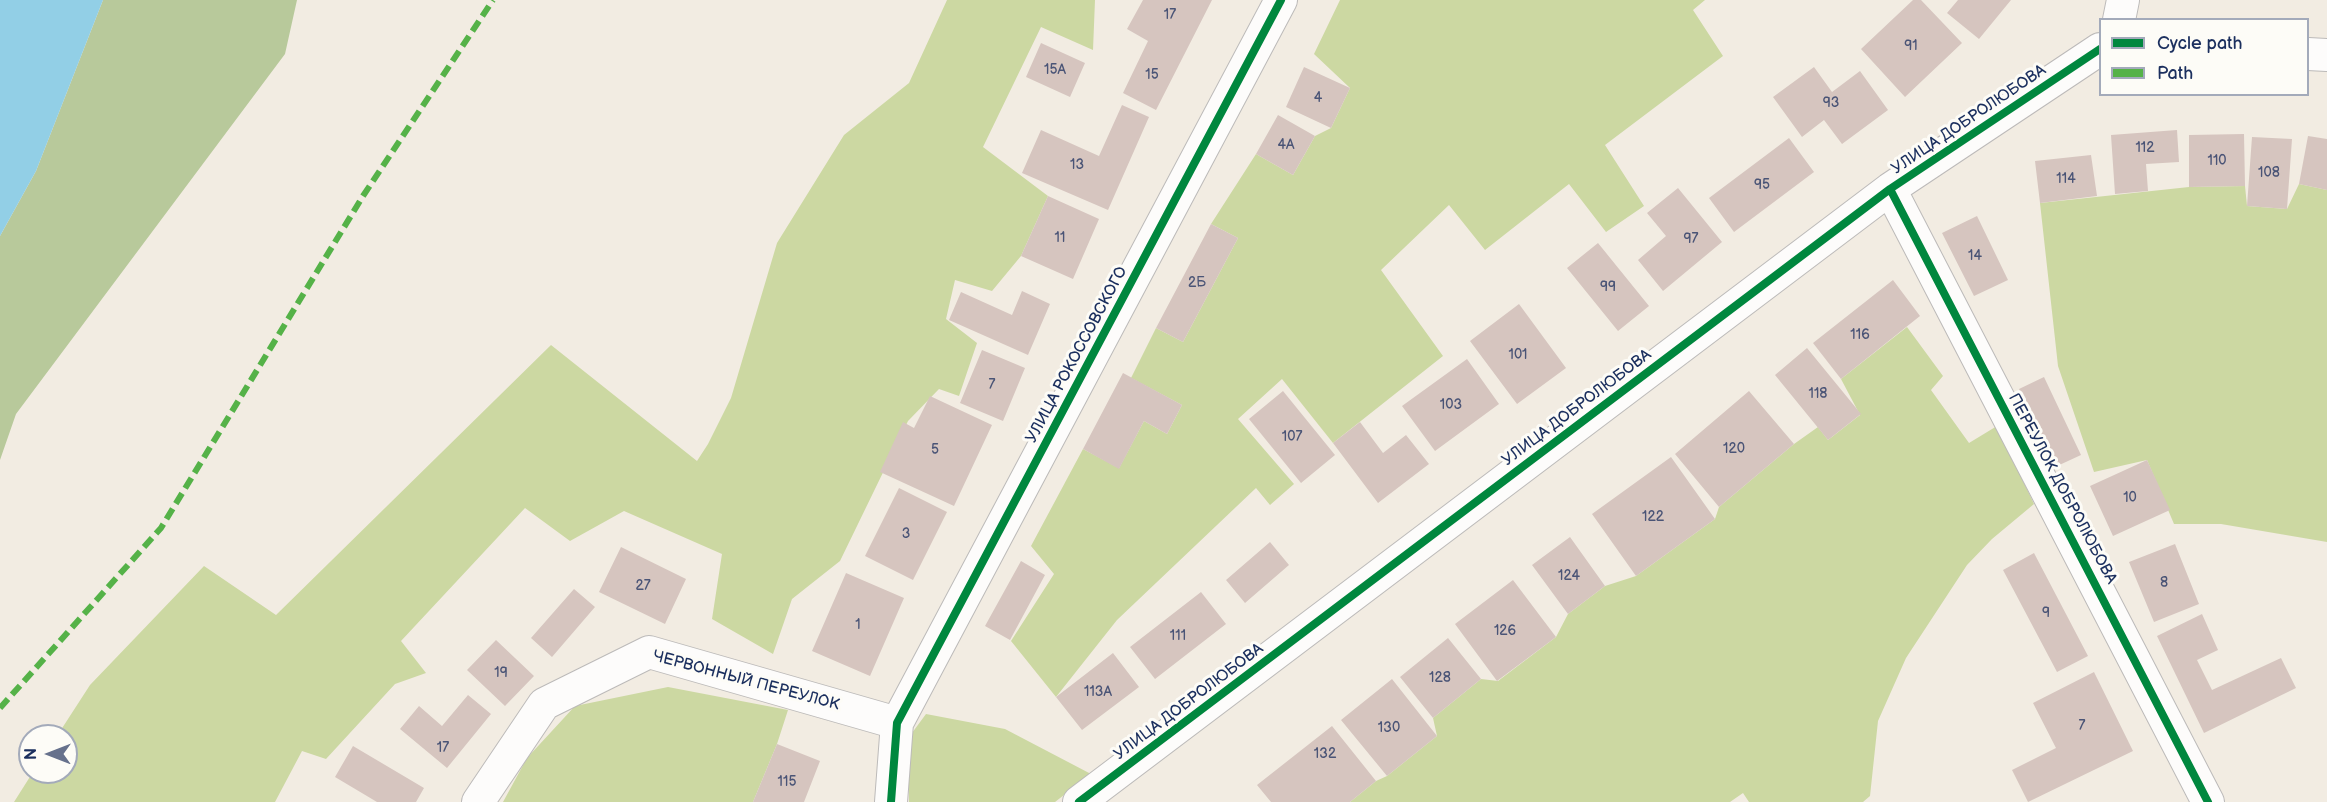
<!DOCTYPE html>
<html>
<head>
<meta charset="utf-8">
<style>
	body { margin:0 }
	#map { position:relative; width:2327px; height:802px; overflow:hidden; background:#f2ece2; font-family:"Balsamiq Sans",sans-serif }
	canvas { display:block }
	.legend { position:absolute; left:2099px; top:18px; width:210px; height:78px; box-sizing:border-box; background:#fdfcf7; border:2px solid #a3aaba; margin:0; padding:8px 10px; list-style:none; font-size:18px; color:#1b2f5e }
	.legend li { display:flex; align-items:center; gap:12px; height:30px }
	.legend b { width:30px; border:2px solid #a3aaba }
	.north { position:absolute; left:18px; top:724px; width:60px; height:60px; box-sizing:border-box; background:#fdfcf7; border:2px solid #a3aaba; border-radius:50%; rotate:270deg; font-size:16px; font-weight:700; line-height:24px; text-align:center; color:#1b2f5e }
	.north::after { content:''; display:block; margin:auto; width:21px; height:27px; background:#66718c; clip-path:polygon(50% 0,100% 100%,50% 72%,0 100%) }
</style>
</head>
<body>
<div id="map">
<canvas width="2327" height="802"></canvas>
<ul class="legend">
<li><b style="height:8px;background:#00873e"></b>Cycle path</li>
<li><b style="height:8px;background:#55b248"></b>Path</li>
</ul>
<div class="north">N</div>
</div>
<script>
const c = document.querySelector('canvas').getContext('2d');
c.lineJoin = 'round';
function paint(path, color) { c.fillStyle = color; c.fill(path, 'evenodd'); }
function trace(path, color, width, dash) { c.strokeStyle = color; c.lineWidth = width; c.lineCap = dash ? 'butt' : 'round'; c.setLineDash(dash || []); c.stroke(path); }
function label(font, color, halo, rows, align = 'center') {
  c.font = font + ' "Balsamiq Sans",sans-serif'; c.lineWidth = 6; c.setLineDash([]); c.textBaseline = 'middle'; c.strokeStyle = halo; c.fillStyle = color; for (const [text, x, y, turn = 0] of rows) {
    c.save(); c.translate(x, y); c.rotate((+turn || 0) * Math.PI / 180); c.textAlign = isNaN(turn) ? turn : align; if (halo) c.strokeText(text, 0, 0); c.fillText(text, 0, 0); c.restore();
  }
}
paint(new Path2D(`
	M947 0H1095L1093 50 1041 27 983 147 1048 196 1021 256 992 291 955 280 946 319 977 343 959 396 939 389 908 421 840 561 792 599 773 654 712 619 722 554 624 511 570 541 525 508 401 641 426 673 395 684 326 759 302 751 275 802H14L33 772H66V736H57L90 685 204 566 276 615 551 345 697 461 708 444 731 398 777 243 844 135 909 83Z
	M1340 0H1705L1693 10 1723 56 1605 145 1644 206 1606 232 1569 184 1485 250 1449 205 1381 270 1443 356 1333 443 1282 379 1238 419 1294 484 1270 505 1256 488 1117 620 1056 697 1011 641 1054 574 1031 546 1083 449 1119 468 1144 421 1167 434 1182 405 1131 378 1156 328 1183 342 1238 238 1211 224 1256 154 1293 175 1315 136 1331 128 1350 88 1314 54Z
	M2299 184 2327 190V542L2221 524H2174L2147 460 2094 472 2058 366 2040 203 2189 187 2245 186 2247 206 2287 209Z
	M1907 327 1943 376 1931 390 1969 443 1997 426 2034 504 1992 539 1967 565 1906 658 1878 721 1870 796 1863 802H1749L1743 793 1730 802H1350L1376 781 1387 776 1437 736 1433 718 1481 679 1498 681 1556 637 1568 614 1605 586 1636 576 1715 519 1719 507 1794 444 1818 427 1828 440 1860 415 1841 379Z
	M668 687 788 710 777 744 753 802H503L527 758 575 706Z
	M926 714 1005 729 1091 774 1055 802H909V737Z`), '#ccd8a2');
paint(new Path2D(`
	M103 0H297L285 54 16 414 0 460V236L36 171Z`), '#b8c99b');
paint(new Path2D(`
	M0 0H103L36 171 0 236Z`), '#92cfe6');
paint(new Path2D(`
	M1143 0H1212L1156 110 1123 93 1148 41 1127 29Z
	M1913 0H1921L1962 43 1905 97 1861 49Z
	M1958 0H2011L1979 39 1947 13Z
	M1041 43 1085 63 1070 97 1026 77Z
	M1304 67 1350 88 1331 128 1286 107Z
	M1814 67 1832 92 1860 71 1888 110 1842 144 1824 120 1802 137 1773 97Z
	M1122 105 1149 117 1108 210 1022 173 1041 130 1099 156Z
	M1278 115 1315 136 1293 175 1256 154Z
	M2177 130 2179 162 2146 164 2148 191 2115 194 2111 135Z
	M2244 134 2245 186 2189 187V135Z
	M2308 136 2327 139V190L2299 184Z
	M2252 137 2292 139 2287 209 2247 206Z
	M1789 138 1814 172 1734 232 1709 198Z
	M2091 155 2097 196 2040 203 2035 161Z
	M1678 188 1722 242 1663 291 1638 260 1666 236 1647 213Z
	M1048 196 1099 219 1073 279 1021 256Z
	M1977 216 2008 280 1974 296 1942 233Z
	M1211 224 1238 238 1183 342 1156 328Z
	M1598 243 1649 306 1618 331 1567 268Z
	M1893 280 1920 316 1841 379 1813 343Z
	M1022 291 1050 304 1028 355 949 320 961 292 1012 315Z
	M1519 304 1566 368 1517 404 1470 341Z
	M1807 348 1861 414 1828 440 1775 375Z
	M982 350 1025 368 1003 421 960 403Z
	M1467 359 1499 404 1435 451 1402 406Z
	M1123 373 1182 405 1167 434 1144 421 1119 469 1083 449Z
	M2044 377 2081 455 2055 467 2019 389Z
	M1283 391 1335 455 1301 483 1249 419Z
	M1749 391 1794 444 1719 507 1675 454Z
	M930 396 992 425 954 506 880 472 903 422 914 428Z
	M1360 422 1383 453 1406 435 1429 464 1378 503 1333 443Z
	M1671 457 1715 519 1636 576 1592 514Z
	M2147 460 2170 510 2113 536 2090 486Z
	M899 488 947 512 913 580 865 556Z
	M1570 537 1605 586 1568 614 1532 565Z
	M1270 542 1289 565 1245 603 1226 580Z
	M2175 544 2199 604 2154 622 2129 562Z
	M621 547 686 579 665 624 599 592Z
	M2034 553 2088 656 2057 672 2003 570Z
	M1021 561 1045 575 1010 640 985 626Z
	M846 573 904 598 870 676 812 651Z
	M1513 580 1556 637 1497 681 1455 624Z
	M574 589 595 607 552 657 531 638Z
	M1201 592 1226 624 1155 679 1130 647Z
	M2202 614 2218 650 2197 660 2212 690 2281 658 2296 688 2204 733 2157 636Z
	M1448 638 1481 679 1433 718 1400 677Z
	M496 640 534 676 505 706 467 670Z
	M1113 653 1139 687 1082 730 1056 697Z
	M2094 672 2133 751 2028 802 2012 770 2056 748 2033 703Z
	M1392 679 1437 736 1387 776 1341 720Z
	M468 695 491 714 447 768 400 729 419 706 442 726Z
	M1332 726 1376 781 1350 802H1271L1257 785Z
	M777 744 820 761 804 802H753Z
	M353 746 424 788 416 802H377L335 777Z`), '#d6c5bf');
const minor = new Path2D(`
	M2119 20 2123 0
	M2308 54 2327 55
	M1890 189 2208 802
	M478 802 544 704 649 652 897 723
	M891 802 897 723 1281 0
	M1079 802 1890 189 2100 49`);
trace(minor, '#bcbab9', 34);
trace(minor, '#fdfcfb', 32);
trace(new Path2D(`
	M0 708 161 528 363 196 493 0`), '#55b248', 6, [12, 6]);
trace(new Path2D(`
	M1890 189 2208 802
	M891 802 897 723 1281 0
	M1079 802 1890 189 2100 49`), '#00873e', 8);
label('14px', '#4a5476', null, [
	["17",1170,15],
	["91",1911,46],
	["15А",1055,70],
	["15",1152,75],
	["4",1318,98],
	["93",1831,103],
	["4А",1286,145],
	["112",2145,148],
	["110",2217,161],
	["13",1077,165],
	["108",2269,173],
	["114",2066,179],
	["95",1762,185],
	["11",1060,238],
	["97",1691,239],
	["14",1975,256],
	["2Б",1197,283],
	["99",1608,287],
	["116",1860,335],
	["101",1518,355],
	["7",992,385],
	["118",1818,394],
	["103",1451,405],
	["107",1292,437],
	["120",1734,449],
	["5",935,450],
	["10",2130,498],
	["122",1653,517],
	["3",906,534],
	["124",1569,576],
	["8",2164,583],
	["27",643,586],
	["9",2046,613],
	["1",858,625],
	["126",1505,631],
	["111",1178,636],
	["19",501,673],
	["128",1440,678],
	["113А",1098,692],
	["7",2082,726],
	["130",1389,728],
	["17",443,748],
	["132",1325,754],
	["115",787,782]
]);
label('16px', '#1b2f5e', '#fdfcf7', [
	["УЛИЦА ДОБРОЛЮБОВА",1969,120,-34],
	["УЛИЦА РОКОССОВСКОГО",1077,355,-62],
	["УЛИЦА ДОБРОЛЮБОВА",1577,408,-37],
	["ПЕРЕУЛОК ДОБРОЛЮБОВА",2062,489,62],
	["ЧЕРВОННЫЙ ПЕРЕУЛОК",746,681,15],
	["УЛИЦА ДОБРОЛЮБОВА",1189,702,-37]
]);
</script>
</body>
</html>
